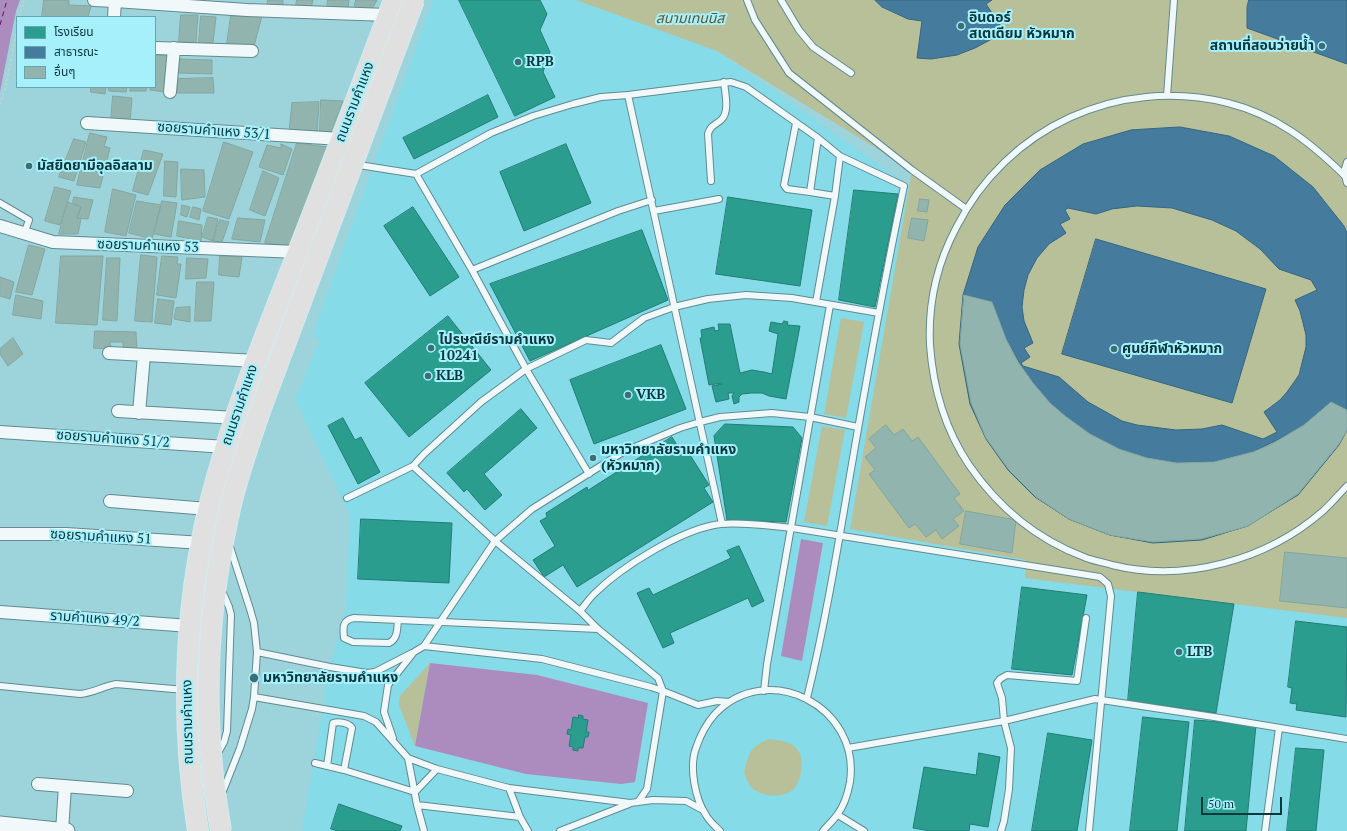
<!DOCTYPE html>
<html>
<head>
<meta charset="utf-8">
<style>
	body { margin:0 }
	#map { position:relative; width:1347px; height:831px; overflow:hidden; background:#9dd3db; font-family:"PT Serif","Noto Sans Thai",serif }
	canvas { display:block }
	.legend { position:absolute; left:16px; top:16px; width:140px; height:72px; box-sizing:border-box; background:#a5f0fb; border:1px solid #67a6af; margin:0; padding:5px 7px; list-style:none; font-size:12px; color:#0b373d }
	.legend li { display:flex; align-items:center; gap:8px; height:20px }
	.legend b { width:20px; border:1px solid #67a6af }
	.scale { position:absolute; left:1201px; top:797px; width:81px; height:18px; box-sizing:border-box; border:2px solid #0b373d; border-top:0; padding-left:5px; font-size:12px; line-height:14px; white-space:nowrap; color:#0b373d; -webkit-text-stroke:3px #a5f0fb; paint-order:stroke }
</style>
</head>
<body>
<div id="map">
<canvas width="1347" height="831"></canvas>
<ul class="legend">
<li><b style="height:11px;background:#2a9d8f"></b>โรงเรียน</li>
<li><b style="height:11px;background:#457b9d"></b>สาธารณะ</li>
<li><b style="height:11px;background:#91b4ae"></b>อื่นๆ</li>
</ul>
<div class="scale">50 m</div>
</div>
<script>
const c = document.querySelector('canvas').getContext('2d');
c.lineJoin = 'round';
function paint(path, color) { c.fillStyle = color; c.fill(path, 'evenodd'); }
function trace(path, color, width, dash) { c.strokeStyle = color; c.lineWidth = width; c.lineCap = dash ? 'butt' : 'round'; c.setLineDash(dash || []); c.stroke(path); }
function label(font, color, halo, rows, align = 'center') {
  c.font = font + ' "PT Serif","Noto Sans Thai",serif'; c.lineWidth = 4; c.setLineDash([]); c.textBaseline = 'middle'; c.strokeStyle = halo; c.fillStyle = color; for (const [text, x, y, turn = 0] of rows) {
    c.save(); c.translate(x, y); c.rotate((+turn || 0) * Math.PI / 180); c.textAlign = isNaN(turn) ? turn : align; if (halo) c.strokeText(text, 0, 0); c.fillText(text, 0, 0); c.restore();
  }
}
paint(new Path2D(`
	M433 0H576L717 51 914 189 851 529 1027 560 1025 578 1347 618V831H302L330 667 346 608 350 516 295 399 320 340 312 336Z`), '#85dbe7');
paint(new Path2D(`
	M576 0H1347V618L1025 578 1026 560 850 529 912 170 717 51Z
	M841 318 864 322 846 418 824 414Z
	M822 426 845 430 827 526 804 522Z
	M430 663 415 746 399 705 400 696Z
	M768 739C791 741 805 746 801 772 801 776 797 785 794 789 783 799 761 797 751 787 748 784 746 777 744 773 749 753 749 748 768 739Z`), '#b8c09a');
paint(new Path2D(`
	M0 0H20L16 11 0 92Z
	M801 539 823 543 802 661 781 656Z
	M430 663 537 675 648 703 635 782 621 784 526 774 415 746Z`), '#ac8cbe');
const schools = new Path2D(`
	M459 0H540L547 14 540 30 550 52 543 72 555 97 515 116Z
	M488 95 498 117 414 159 403 138Z
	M566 144 591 203 524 231 500 172Z
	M854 190 898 194 875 307 839 300Z
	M728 197 812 210 800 286 716 274Z
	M413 207 459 277 430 296 384 226Z
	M642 230 668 300 530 361 490 284Z
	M448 316 491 370 409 437 365 383Z
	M784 321 788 322 787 325 800 326 786 399 769 396 762 393H751L742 394 739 397V402L734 404 732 396 734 393H728L729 399 716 402 712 386 722 384V383L709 385 700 338H702L701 330 714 327 715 331 719 330 718 324H730L740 373 752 370 764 372 772 374 778 334 769 331 771 322 782 324Z
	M661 345 686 409 594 444 570 380Z
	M521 409 537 428 484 474 502 495 485 510 467 489 464 492 447 473Z
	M343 418 355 440 361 437 380 472 358 484 328 426Z
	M725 424 793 427 802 438 786 522 727 520 714 436Z
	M672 437 680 450 685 447 709 485 704 488 713 502 577 587 563 565 544 577 533 560 555 546 540 521 547 517 546 513 587 487 588 490Z
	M361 519 452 523 449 583 358 579Z
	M739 546 764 601 752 607 748 598 670 633 674 643 663 648 637 593 649 588 653 595 731 558 727 551Z
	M1022 587 1087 595 1072 675 1012 669Z
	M1138 592 1234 604 1216 713 1128 701Z
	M1296 621 1347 627 1346 717 1296 710 1297 704 1290 703 1292 688 1288 687Z
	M579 715 583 716V719L588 720 586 732H589L588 737H585L583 748H578V751L573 750V747L569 746 571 735 567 734 568 729 571 730 573 717 578 718Z
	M1143 717 1189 722 1177 831H1130Z
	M1195 720 1256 725 1246 831H1185Z
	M1048 733 1092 740 1077 831H1032Z
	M1296 748 1324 750 1316 831H1287Z
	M979 753 1000 757 988 827 970 824 969 831H930L913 828 924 767 976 775Z
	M339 804 402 826 400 831H338L331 829Z`);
paint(schools, '#2a9d8f');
trace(schools, '#217e76', 1);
const public = new Path2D(`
	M875 0H992L986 4 1005 32 975 48 957 55 931 59 917 58 922 21 908 19 882 7Z
	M1249 0H1347V64L1247 28V8Z
	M1180 127 1229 136 1274 156 1313 187 1344 226 1347 233V410L1331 402 1304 425 1291 433 1253 452 1214 462 1177 463 1147 458 1119 449 1090 434 1065 416 1050 403 1033 383 1025 373 1006 339 992 302 964 295 960 344 971 403 986 438 1009 470 1036 497 1069 519 1110 535 1153 542 1201 539 1248 526 1298 494 1339 444 1347 430 1339 445 1298 495 1247 526 1202 540 1153 543 1110 535 1069 519 1035 497 1008 470 986 439 970 404 959 344 963 295 978 247 1005 205 1040 170 1083 144 1131 130ZM1137 206 1172 208 1212 220 1236 231 1260 249 1279 269 1311 280 1317 290 1295 300 1300 311 1306 335V347L1299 375 1287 392 1280 400 1264 412 1277 432 1263 439 1222 425 1202 429 1176 430 1137 425 1122 421 1088 402 1059 377 1023 366 1021 363 1030 357 1024 348 1033 343 1024 321 1022 307 1024 290 1028 275 1037 258 1049 244 1066 233 1060 224 1070 219 1065 210 1068 208 1096 214 1112 209Z
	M1096 239 1266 289 1232 403 1062 354Z`);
paint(public, '#457b9d');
trace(public, '#346780', 1);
trace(new Path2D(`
	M0 25 7 0`), '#681069', 1, [5, 4]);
const building = new Path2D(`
	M44 0H69V5L91 6 88 17H42Z
	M268 0H283V8L267 7Z
	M297 0H313L311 8 296 6Z
	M328 0H349L348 9 327 7Z
	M356 0H377L372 9H354Z
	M181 15H198L196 42H179Z
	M201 16 216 17 213 43 199 42Z
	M231 16H262L254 46 227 44Z
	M155 55 168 56 165 92 150 90V87H155Z
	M178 59 212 60V74L178 73Z
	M213 78 214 93H177L178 79Z
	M91 87H106L105 94 91 92Z
	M109 87H127L126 92 109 91Z
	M131 87H147L146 91H130Z
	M113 96 132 98 130 122 111 120Z
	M321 100 343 101 331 132 320 131Z
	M319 102 317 133 289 131 292 103Z
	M90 133 107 137 104 146 110 148 100 188 77 185Z
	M74 139 86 142 74 181 59 177Z
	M224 142 253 152 229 219 203 211Z
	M297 143 327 147 290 246 265 243Z
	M281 144 292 149 283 175 259 167 267 145 281 148Z
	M144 150 163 154 148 195 133 191Z
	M165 161 178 162 176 197 164 196Z
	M181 169 204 170 205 197 182 200Z
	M263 171 279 178 265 216 250 210Z
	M55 187 71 191 60 225 45 221Z
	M113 189 136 195 126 236 105 232Z
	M74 197 93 200 88 219 77 218 81 207 73 203Z
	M920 199 929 200 927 212 918 211Z
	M137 201 161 205 152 239 129 233Z
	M162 201 177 203 171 237 154 234Z
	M68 202 81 207 77 218 81 219 78 234H59Z
	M182 205 190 207 187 217 181 215Z
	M193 207 201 209 199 220 190 217Z
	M208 217 218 219 213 241 202 237Z
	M238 218 265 220 260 242 232 239Z
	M912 218 928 220 924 241 908 238Z
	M220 220 229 222 222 242 213 241Z
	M179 221 202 225 201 241 177 236Z
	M29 245 45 249 32 295 16 292Z
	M141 255 157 257 152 322 135 321Z
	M61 256H103L97 325 56 323Z
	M162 256 178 257 177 264H181L176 298 157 295Z
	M220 256 242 257 239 277 219 275Z
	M107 258H120L117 321 103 320Z
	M187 258 208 259 206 278 186 279Z
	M0 277 14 282 10 299 0 296Z
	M197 282H214L211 321H195Z
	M16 295 43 301 41 319 13 315Z
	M964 295 992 302 1006 339 1018 362 1033 383 1050 403 1065 416 1090 434 1119 449 1147 458 1177 463 1214 462 1253 452 1272 444 1304 425 1331 402 1347 410V430L1339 444 1298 494 1248 526 1201 539 1153 542 1110 535 1069 519 1036 497 1009 470 986 438 971 403 960 344Z
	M158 299 174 301 171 325 155 323Z
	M190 307V322L174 319 176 308Z
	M95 331 136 332 137 350H123V342H110L111 349 94 348Z
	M13 338 23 354 8 366 0 354V349Z
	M886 425 894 435 903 429 912 441 918 437 960 494 954 498 964 511 953 519 959 526 942 539 936 530 926 537 915 524 909 528 869 474 875 470 865 457 876 448 869 439Z
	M966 511 1016 520 1012 553 960 544Z
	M1285 552 1347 558V608L1280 601Z`);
paint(building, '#91b4ae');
trace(building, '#83a6a0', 1);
const service = new Path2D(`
	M747 0 755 20 789 73 912 170 965 208
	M781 0 799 30 813 47 851 73
	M628 95 722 524
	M1167 96 1174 0
	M796 123 784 185 787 189 810 192 818 138
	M1347 162 1344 172 1347 183
	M359 165 416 174
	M1345 176C1310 142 1276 115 1228 103 1118 76 1007 127 956 228 937 264 928 304 930 345 933 388 945 429 969 465 998 507 1036 539 1084 557 1093 561 1103 562 1112 565 1185 583 1267 560 1323 511 1332 503 1339 494 1347 486
	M711 181 708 134C710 126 715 125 721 120 730 112 725 93 724 82
	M810 192 835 196
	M0 203 29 220 24 234
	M654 211 719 199
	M472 270 618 211 652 200
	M816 302 835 196 840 156
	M589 474 526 369 472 270 416 174 491 133 533 116 573 104 601 97 628 95 731 82 746 87 818 138 840 156 904 186C883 286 865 387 848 487 836 558 824 629 807 698
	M347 498 413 466
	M580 611C585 605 589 599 594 594 621 567 683 528 721 524 745 522 769 526 792 528L1100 577 1108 584 1111 596 1089 831
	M398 620C397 629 398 639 389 643L353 642 344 638C343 628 342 620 354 618L598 629
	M424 646 495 541 532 509 623 452 680 428 700 422 720 417 772 413 810 417 858 427
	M257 652 330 667 367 673 375 672 412 653
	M0 686 80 694C93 693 104 686 116 684L185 690
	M764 691 767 664 830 305
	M254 697 364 716 376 722 408 758 437 769 509 788 630 803 653 800 686 801 703 810
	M393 738 384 712 388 685 414 652 424 646 542 659 651 687 663 691 698 705 717 701 729 702
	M848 748 1004 721 1095 699 1214 717 1347 739
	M219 751 224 742 227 731 231 615 229 607 223 593
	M408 758 417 805 424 831
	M315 763 344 770 415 792
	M327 766 333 723C339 721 349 723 352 728L344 770
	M509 788 520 817 528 831
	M223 791 240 748 252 709 254 697 257 652 254 623 250 609 230 547
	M415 792 437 769
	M638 802 647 789 663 691 658 678 598 629 580 611 495 541 413 466 424 454 481 402 526 369 586 340 611 343 644 318 674 307 708 299 746 295 792 298 879 313
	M417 805 520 817
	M838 815 864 831
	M560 831 629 804
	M720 831C715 826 709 821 706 815 695 799 689 767 696 748 700 736 706 724 715 714 767 659 861 706 850 782 848 793 844 806 837 815 833 821 827 826 823 831
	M1001 831 1004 821 1009 789 1011 748 1004 721 1002 698 997 683 1000 679 1007 675 1077 681 1086 618
	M1265 831 1279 728`);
const minor = new Path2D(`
	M94 0 115 1
	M114 17 115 1 247 10 388 15
	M155 48 252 51
	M170 92 174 48
	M87 123 341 139
	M0 226 53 242 298 252
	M109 353 256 361
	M118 411 236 418
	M139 413 144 355
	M0 432 226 447
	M110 501 208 509
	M0 534H66L202 543
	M0 612 190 626
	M38 784 127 791
	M62 831 65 786`);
const tertiary = new Path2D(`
	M0 824 67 831`);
const primary = new Path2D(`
	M198 831C179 714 184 592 217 477 238 401 269 327 298 252 331 168 362 84 394 0`);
trace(service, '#628a90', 8);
trace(minor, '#628a90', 14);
trace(tertiary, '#628a90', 17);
trace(primary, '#d3ebef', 22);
trace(new Path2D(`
	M19 17 24 0
	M0 105 6 86 17 29`), '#bed0d2', 2, [3, 2]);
trace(service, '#f0f8fa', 6);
trace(minor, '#f0f8fa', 12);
trace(tertiary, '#f0f8fa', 15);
trace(primary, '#e0e0e0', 20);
const primaryBridge = new Path2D(`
	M221 831C218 813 215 795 213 777 204 691 209 603 228 518 235 482 248 447 260 411L414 0`);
trace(primaryBridge, '#d3ebef', 22, []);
trace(primaryBridge, '#e0e0e0', 20);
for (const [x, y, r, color] of [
	[961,26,4,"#3e6e74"],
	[1322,46,4,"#3e6e74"],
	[518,62,4,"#3e6e74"],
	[29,166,4,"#3e6e74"],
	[431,348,4,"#3e6e74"],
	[1114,349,4,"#3e6e74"],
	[428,376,4,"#3e6e74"],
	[628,395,4,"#3e6e74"],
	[593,458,4,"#3e6e74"],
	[1179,652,4,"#3e6e74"],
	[254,678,5,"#3e6e74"]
]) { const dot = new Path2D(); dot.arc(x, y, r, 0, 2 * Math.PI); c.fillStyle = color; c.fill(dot); trace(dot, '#a5f0fb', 1.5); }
label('bold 14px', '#0b373d', '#a5f0fb', [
	["อินดอร์",969,18],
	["สเตเดียม หัวหมาก",969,34],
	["สถานที่สอนว่ายน้ำ",1314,46,"right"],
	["RPB",526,62],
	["มัสยิดยามีอุลอิสลาม",37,166],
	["ไปรษณีย์รามคำแหง",439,340],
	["10241",439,356],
	["ศูนย์กีฬาหัวหมาก",1122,349],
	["KLB",436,376],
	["VKB",636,395],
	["มหาวิทยาลัยรามคำแหง",601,450],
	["(หัวหมาก)",601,466],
	["LTB",1187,652],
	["มหาวิทยาลัยรามคำแหง",263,678]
], 'left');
label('italic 14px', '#65542a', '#a5f0fb', [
	["สนามเทนนิส",690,19]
]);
label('14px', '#0b373d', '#a5f0fb', [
	["ถนนรามคำแหง",355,102,-69],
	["ซอยรามคำแหง 53/1",214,131,4],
	["ซอยรามคำแหง 53",148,246,2],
	["ถนนรามคำแหง",240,405,-71],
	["ซอยรามคำแหง 51/2",113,439,4],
	["ซอยรามคำแหง 51",101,537,3],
	["รามคำแหง 49/2",95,619,4],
	["ถนนรามคำแหง",188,722,-91]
]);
</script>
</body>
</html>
